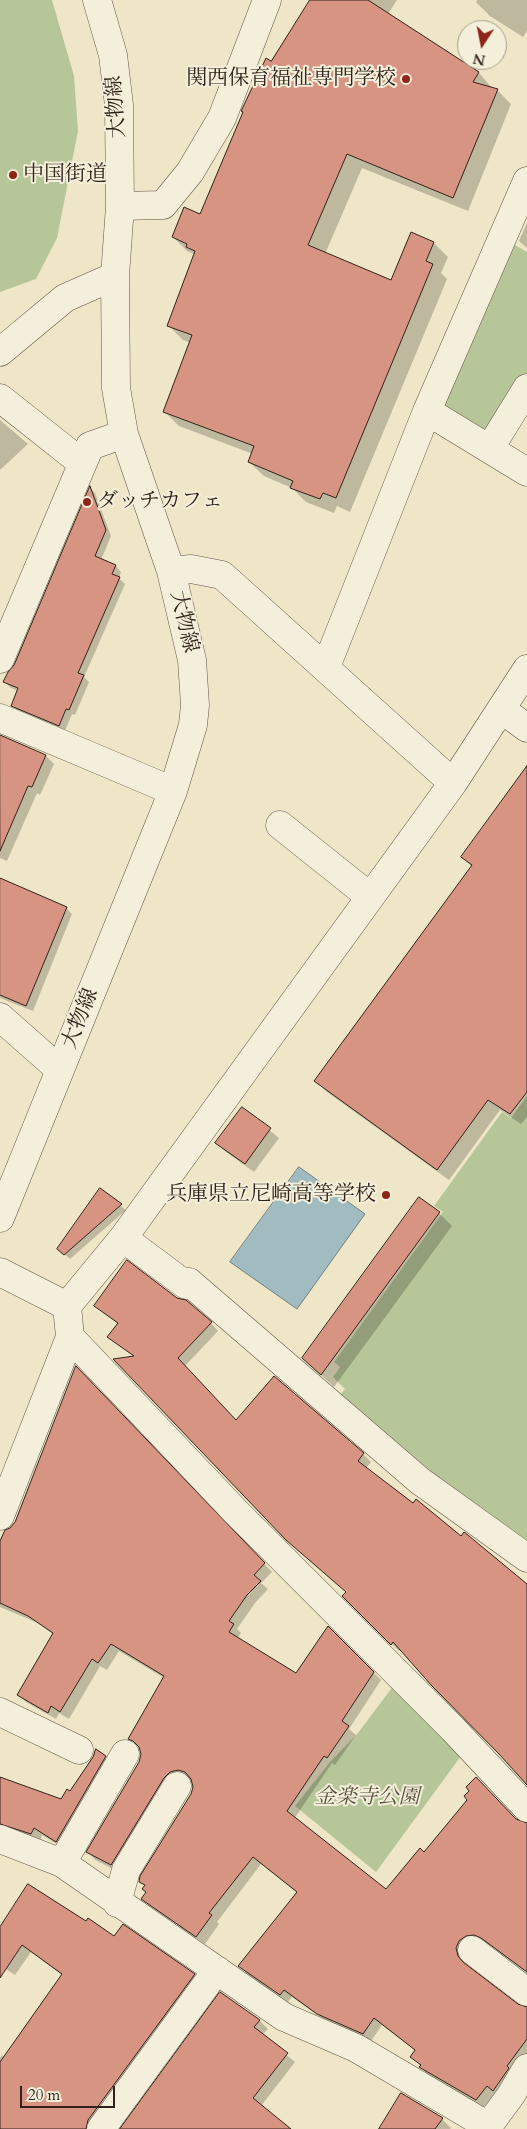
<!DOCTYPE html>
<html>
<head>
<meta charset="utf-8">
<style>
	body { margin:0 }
	#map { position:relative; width:527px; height:2129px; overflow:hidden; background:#eee6c7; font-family:Cardo,serif }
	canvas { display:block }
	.north { position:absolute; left:457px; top:20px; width:50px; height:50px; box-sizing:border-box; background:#f4efdb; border:1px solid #a69d8e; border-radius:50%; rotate:191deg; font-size:14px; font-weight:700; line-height:20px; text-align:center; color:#30221a }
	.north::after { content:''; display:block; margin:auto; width:18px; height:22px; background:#8f2418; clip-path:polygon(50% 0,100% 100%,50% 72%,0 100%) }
	.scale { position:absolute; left:20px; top:2086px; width:95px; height:22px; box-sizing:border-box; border:2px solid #30221a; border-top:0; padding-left:6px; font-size:15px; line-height:18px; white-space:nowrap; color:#30221a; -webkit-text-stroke:4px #f4efdb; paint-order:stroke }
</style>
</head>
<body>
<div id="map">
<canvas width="527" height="2129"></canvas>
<div class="north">N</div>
<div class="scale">20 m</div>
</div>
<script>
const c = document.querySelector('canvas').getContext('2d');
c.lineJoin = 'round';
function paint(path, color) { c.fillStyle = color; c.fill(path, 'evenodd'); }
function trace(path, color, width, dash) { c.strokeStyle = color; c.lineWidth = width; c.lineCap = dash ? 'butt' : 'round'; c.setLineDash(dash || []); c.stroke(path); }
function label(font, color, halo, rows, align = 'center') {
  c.font = font + ' Cardo,"Noto Serif JP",serif'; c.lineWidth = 4; c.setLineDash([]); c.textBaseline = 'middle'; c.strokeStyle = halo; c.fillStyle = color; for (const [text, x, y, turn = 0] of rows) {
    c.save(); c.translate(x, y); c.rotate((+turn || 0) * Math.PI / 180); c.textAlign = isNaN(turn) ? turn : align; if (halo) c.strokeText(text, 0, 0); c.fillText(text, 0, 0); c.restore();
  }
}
paint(new Path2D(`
	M0 0H52L74 76 78 131 57 238 36 279 0 292Z
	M511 243 527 252V373L489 436 441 408Z
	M527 1096V1540L432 1472 341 1394 345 1389 333 1377 340 1367 334 1362 443 1212 434 1206 502 1112 511 1118Z
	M394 1685 461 1756 376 1872 295 1806 330 1762 358 1733Z`), '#b6c698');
const water = new Path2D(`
	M299 1167 365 1214 297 1309 230 1262Z`);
paint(water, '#a0bcc1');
trace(water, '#737e7e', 1);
paint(new Path2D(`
	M312 0H397L388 14 479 73 492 88 497 90 511 104 468 211 362 168 325 254 392 281 412 234 434 243 448 257 441 273 447 279 350 512 337 506 334 513 306 502 292 488 264 476 249 462 253 454 179 426 165 412 191 343 183 340 168 325 194 254 187 251 173 237 200 215 271 62Z
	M477 0H527V31L523 37 490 16 476 2Z
	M527 223V248L519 241Z
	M0 420 28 444 0 470Z
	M90 488 95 493 111 536 101 560 116 566 121 572 119 578 125 584 84 677 89 682 75 715 72 714 65 731 18 711 12 705 18 691 11 688 5 682 15 666Z
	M0 736 46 756 54 764 40 795 37 793 7 861 0 858Z
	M527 796V1117L521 1124 500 1110 449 1180 327 1092 316 1081 472 867 462 857Z
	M0 887 66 908 72 914 33 1011 0 998Z
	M242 1108 279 1138 254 1172 226 1152 217 1143Z
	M100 1190 126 1210 70 1259 59 1249Z
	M419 1199 439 1213 452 1226 334 1387 303 1358Z
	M96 1306 211 1323 218 1331 185 1366 237 1422 363 1454 371 1462 366 1468 527 1587V1783L401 1649 399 1651 344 1596 347 1592 134 1357 109 1336 118 1324Z
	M76 1368 272 1572 261 1583 268 1589 255 1603 237 1629 241 1633 237 1639 296 1674 328 1628 381 1680 349 1729 356 1735 335 1765 332 1763 294 1819 386 1891 424 1854 516 1820 527 1824V1973L490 1945 482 1942 464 1957 465 1966 517 2006 527 2009V2062L501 2098 495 2093 484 2107 428 2075 412 2056 416 2051 382 2025 371 2041 326 2021 292 1997 288 2002 247 1974 240 1966 298 1893 261 1864 217 1922 219 1924 205 1944 150 1906 143 1899 147 1892 146 1887 140 1881 192 1794 194 1787 192 1780 185 1778 119 1872 95 1860 88 1852 140 1762 142 1755 140 1748 130 1739 164 1678 119 1651 107 1670 100 1666 69 1719 59 1713 56 1719 26 1702 18 1695 54 1635 38 1623 0 1607V1552L16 1522Z
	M105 1757 114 1765 65 1849 42 1835 40 1842 0 1834V1778L61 1801Z
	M86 1923 194 1975 202 1983 96 2129H0V2058L2 2055 5 2057 63 1976 31 1952 15 1975 0 1965V1929Z
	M259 2020 268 2029 262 2035 295 2062 261 2106 289 2129H122Z
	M442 2119 451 2128 450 2129H380Z`), '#0003');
const building = new Path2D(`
	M310 0H368L479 72 473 82 498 89 453 198 347 154 308 245 391 280 411 232 434 242 426 261 433 264 336 498 323 493 320 499 290 488 293 481 248 462 254 446 163 412 192 335 167 326 195 251 186 247 187 244 172 237 184 207 200 214 243 112 241 111 244 105 266 58 271 61Z
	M90 486 106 530 95 556 116 565 112 574 120 577 78 673 84 675 69 710 66 709 59 726 11 706 18 688 3 682 8 672 14 665Z
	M0 735 46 755 32 787 28 786 0 851Z
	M527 766V1092L510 1114 488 1100 437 1170 314 1081 472 865 461 857Z
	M0 878 67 907 26 1006 0 995Z
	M242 1107 271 1128 245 1164 215 1143Z
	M100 1188 122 1204 64 1255 57 1249Z
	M419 1197 440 1212 321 1375 302 1358Z
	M127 1260 177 1298 186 1300 212 1322 178 1358 236 1420 274 1376 364 1453 358 1461 413 1503 416 1499 461 1536 464 1532 469 1536 527 1584V1785L499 1754 432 1686 393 1642 391 1645 342 1596 346 1592 286 1540 113 1359 134 1356 107 1337 118 1323 94 1306Z
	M76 1366 265 1563 254 1575 261 1581 247 1595 229 1621 234 1624 229 1632 296 1673 328 1626 374 1672 342 1721 349 1726 327 1758 324 1756 287 1811 386 1889 420 1848 424 1852 467 1800 464 1796 469 1791 466 1787 476 1777 516 1819 527 1823V1972L481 1938 474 1935 466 1936 459 1941 456 1948 458 1956 463 1962 518 2004 527 2007V2039L507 2066 509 2068 493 2091 487 2086 476 2100 419 2067 421 2065 410 2057 415 2050 374 2018 363 2034 317 2014 284 1990 280 1995 238 1966 297 1892 253 1857 209 1913 212 1915 196 1937 141 1899 146 1892 142 1889 145 1885 139 1882 140 1876 191 1794 193 1787 191 1779 185 1772 178 1770 170 1772 164 1778 111 1865 86 1852 139 1762 141 1754 139 1747 133 1741 128 1739 164 1676 111 1644 98 1663 92 1659 60 1712 51 1706 48 1713 17 1695 53 1633 28 1616 0 1603V1541L5 1530 10 1528 15 1522Z
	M96 1749 106 1756 56 1842 34 1828 31 1834 0 1824V1777L61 1799 67 1789 70 1791 93 1757Z
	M28 1884 86 1921 88 1918 114 1936 123 1924 195 1974 88 2120 86 2129H0V2062L62 1974 22 1945 0 1978V1927Z
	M220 1992 260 2020 254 2027 288 2053 253 2098 291 2129H120Z
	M401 2093 443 2118 435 2129H379Z`);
paint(building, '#d89482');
trace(building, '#30221a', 1);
const minor = new Path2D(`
	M120 206 163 205 190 172 222 118 267 0
	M0 352 65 298 115 276
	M0 398 82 463
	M427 411 527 472
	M490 448 527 388
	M171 571 191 569 222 575 453 783
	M0 659 90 446 124 434
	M326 667 427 411 527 181
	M501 709 527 728
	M0 718 173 791
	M280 825 369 896
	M0 1017 60 1070
	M0 1218 173 791 193 725 195 705 192 660 171 571 124 434 116 388 115 276 120 206 119 105 113 55 97 0
	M123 1238 186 1285 189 1282 420 1481 527 1558
	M0 1272 67 1306 70 1337 236 1512 453 1729 527 1808
	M67 1306 123 1238 453 783 527 669
	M0 1516 70 1337
	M0 1712 79 1750
	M0 1839 62 1863 284 2017 356 2048 488 2126
	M62 1863 125 1754
	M117 1903 126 1870 177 1786
	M472 1950 527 1992
	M101 2129 217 1970
	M486 2129 511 2095 527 2068`);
trace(minor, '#605345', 29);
trace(minor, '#f4efdb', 28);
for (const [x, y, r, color] of [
	[406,79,5,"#8f2418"],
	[13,175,5,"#8f2418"],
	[87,502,5,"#8f2418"],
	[386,1195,5,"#8f2418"]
]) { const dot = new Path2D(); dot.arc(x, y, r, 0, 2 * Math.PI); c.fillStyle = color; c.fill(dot); trace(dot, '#f4efdb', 2); }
label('21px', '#30221a', '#f4efdb', [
	["関西保育福祉専門学校",396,79],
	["中国街道",23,175,"left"],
	["ダッチカフェ",97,502,"left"],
	["兵庫県立尼崎高等学校",376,1195]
], 'right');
label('21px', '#30221a', '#f4efdb', [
	["大物線",117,107,-94],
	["大物線",183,622,77],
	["大物線",81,1019,-68]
]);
label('italic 21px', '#585340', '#f4efdb', [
	["金楽寺公園",367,1798]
]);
</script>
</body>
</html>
